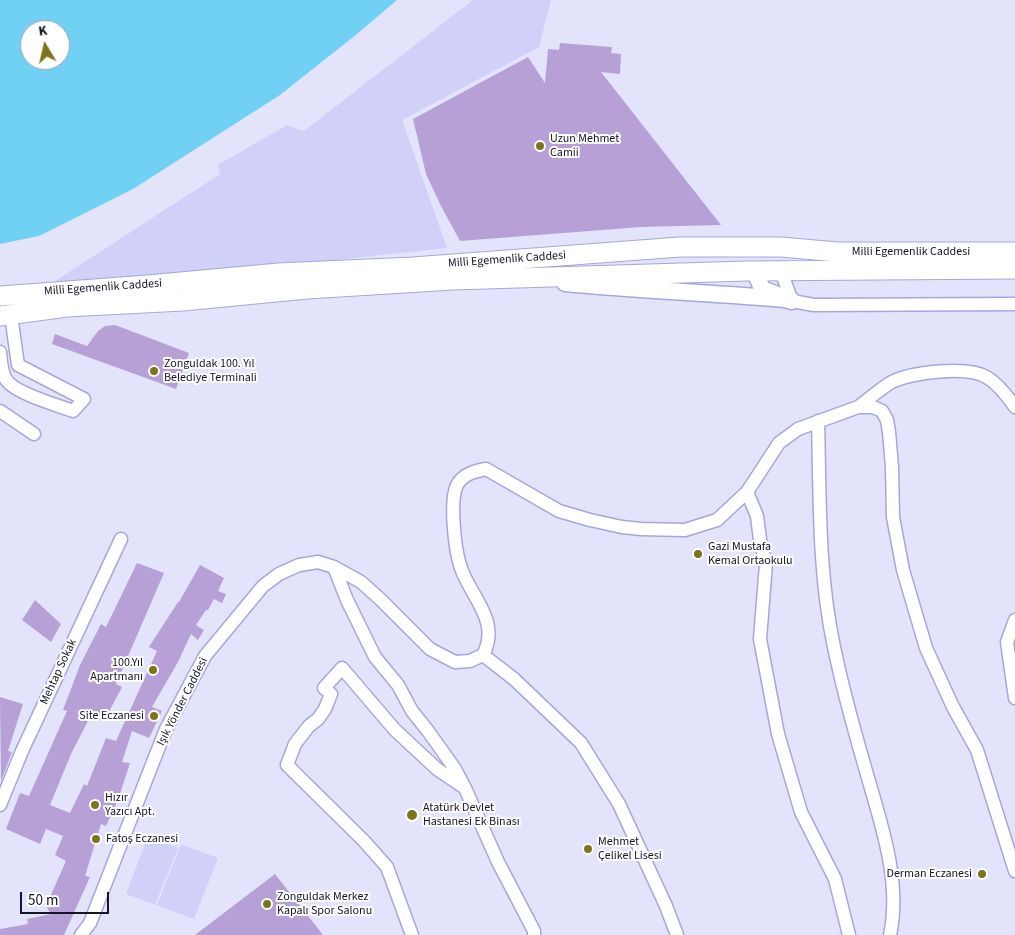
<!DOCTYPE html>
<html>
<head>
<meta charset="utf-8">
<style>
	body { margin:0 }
	#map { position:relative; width:1015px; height:935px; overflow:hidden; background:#e3e4fc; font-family:"Source Sans 3",sans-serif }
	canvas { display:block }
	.north { position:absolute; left:20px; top:20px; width:50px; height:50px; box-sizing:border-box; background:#fff; border:1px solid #a1a1a9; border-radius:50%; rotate:351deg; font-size:14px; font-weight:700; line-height:20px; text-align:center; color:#151428 }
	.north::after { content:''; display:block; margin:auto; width:18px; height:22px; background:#7d7519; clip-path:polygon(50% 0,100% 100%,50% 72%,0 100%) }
	.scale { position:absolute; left:20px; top:892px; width:89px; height:22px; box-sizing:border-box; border:2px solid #151428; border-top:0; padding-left:6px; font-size:15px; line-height:18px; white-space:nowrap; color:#151428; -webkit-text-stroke:4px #fff; paint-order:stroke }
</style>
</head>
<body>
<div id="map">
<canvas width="1015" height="935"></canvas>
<div class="north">K</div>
<div class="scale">50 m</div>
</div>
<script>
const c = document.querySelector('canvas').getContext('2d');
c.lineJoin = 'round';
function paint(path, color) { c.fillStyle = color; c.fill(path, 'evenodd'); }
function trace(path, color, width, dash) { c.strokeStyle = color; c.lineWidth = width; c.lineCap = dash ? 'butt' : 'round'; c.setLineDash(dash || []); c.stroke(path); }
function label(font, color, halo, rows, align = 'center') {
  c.font = font + ' "Source Sans 3",sans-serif'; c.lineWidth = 4; c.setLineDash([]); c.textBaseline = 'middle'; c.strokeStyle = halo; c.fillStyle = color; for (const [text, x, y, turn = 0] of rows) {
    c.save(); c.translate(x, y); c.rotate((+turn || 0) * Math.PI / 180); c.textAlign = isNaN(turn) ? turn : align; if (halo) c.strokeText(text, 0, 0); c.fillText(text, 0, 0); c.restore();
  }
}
paint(new Path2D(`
	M473 0H551L539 47 402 120 447 248 307 263 52 283 220 174 218 165 287 125 304 131Z
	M148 836 178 848 155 905 126 894Z
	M181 844 218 858 194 919 157 905Z`), '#d0d0f9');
paint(new Path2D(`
	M0 0H397L357 34 280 95 133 189 39 236 0 244ZM30 30H60V60H30Z`), '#71d1f4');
paint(new Path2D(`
	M560 43 612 47 611 53 621 54 620 74 601 72 721 225 641 227 460 241 441 206 426 174 413 119 528 57 545 83 548 49 559 50Z
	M115 325 189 353 176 389 52 344 55 334 87 346 98 331 105 326Z
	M137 563 164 573 116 684 122 687 104 721 90 717 71 754 50 805 70 813 84 784 87 786 106 738 116 741 157 651 149 647 178 602H179L200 565 224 578 218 591 226 594 222 603 214 599 208 610H206L196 625 204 630 198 640 191 634 178 662 152 707 162 711 149 738 132 731 122 762 130 763 118 800 106 826 101 824 85 876 90 877 64 935H0V929L28 924 27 919 51 914 46 906 66 861 55 855 63 836 46 829 40 844 6 829 20 793 29 796 67 711 63 710 80 665 101 624 106 627Z
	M35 600 61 624 51 642 22 620Z
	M0 697 23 704 8 751 12 752 1 781Z
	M275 874 323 935H195Z`), '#b7a0d6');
const minor = new Path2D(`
	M781 271 792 301 814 305 1015 304
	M0 352C1 361 1 375 8 382 18 394 57 405 73 411L84 399 18 365 11 315
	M858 407C869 399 879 390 890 383 910 372 969 365 988 378 999 385 1008 397 1015 407
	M0 411 34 434
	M818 421C820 496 818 573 834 647 842 686 853 726 864 764 879 818 902 879 890 935
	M747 492 757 516 760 540 766 564 760 639 778 734 801 812 835 879 849 935
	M334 567 347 600 375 657 398 685 412 711 428 731 455 769 465 788 498 862 534 931V935
	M1015 620 1007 642 1015 698
	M483 655C500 623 474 600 463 573 455 556 449 502 457 485 463 474 475 471 486 469L559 511 590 520 622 527 641 529 685 530 717 520 747 492 779 443 798 429 858 407H873L882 411 887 420 889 432 892 467 893 517 903 570 926 648 953 707 977 750 1015 871
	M483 655 514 679 581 743 619 804 666 906 677 935
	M0 805 22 751 121 539
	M81 935 90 923 166 729 205 656 263 586 279 574 299 565 318 562 334 567 361 582 380 599 430 649 455 662 470 661 483 655
	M412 935 387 867 364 841 287 765 295 744 309 726 318 719 325 709 331 694 324 688 342 668 395 730 437 769 465 788`);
const major = new Path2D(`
	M755 271 762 289 780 296
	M565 283C638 290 712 293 785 299L792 301`);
const highway = new Path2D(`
	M0 296 148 285 279 273 413 267 680 247H781L837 252H1015
	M0 316 67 307 183 301 307 289 453 280 747 271 1015 269`);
trace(minor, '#a6a6de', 15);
trace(major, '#a6a6de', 19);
trace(highway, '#a6a6de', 21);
trace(minor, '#fff', 12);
trace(major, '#fff', 16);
trace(highway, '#fff', 19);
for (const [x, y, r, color] of [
	[540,146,5,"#7d7519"],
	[154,371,5,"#7d7519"],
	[698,554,5,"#7d7519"],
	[153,670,5,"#7d7519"],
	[154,716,5,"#7d7519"],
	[95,805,5,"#7d7519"],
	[412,815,6,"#7d7519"],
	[96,839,5,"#7d7519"],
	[588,849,5,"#7d7519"],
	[982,874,5,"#7d7519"],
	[267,904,5,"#7d7519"]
]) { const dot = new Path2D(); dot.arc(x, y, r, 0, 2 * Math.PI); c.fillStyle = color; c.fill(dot); trace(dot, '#fff', 2); }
label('12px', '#151428', '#fff', [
	["Uzun Mehmet",550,139],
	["Camii",550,153],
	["Zonguldak 100. Yıl",164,364],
	["Belediye Terminali",164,378],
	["Gazi Mustafa",708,547],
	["Kemal Ortaokulu",708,561],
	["100.Yıl",143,663,"right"],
	["Apartmanı",143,677,"right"],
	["Site Eczanesi",144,716,"right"],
	["Hızır",105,798],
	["Yazıcı Apt.",105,812],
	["Atatürk Devlet",423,808],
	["Hastanesi Ek Binası",423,822],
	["Fatoş Eczanesi",106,839],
	["Mehmet",598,842],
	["Çelikel Lisesi",598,856],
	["Derman Eczanesi",972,874,"right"],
	["Zonguldak Merkez",277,897],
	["Kapalı Spor Salonu",277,911]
], 'left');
label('12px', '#151428', '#fff', [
	["Milli Egemenlik Caddesi",911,252],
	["Milli Egemenlik Caddesi",507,260,-4],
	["Milli Egemenlik Caddesi",103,288,-4],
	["Mehtap Sokak",59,672,-65],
	["Işık Yönder Caddesi",183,702,-63]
]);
</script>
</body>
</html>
